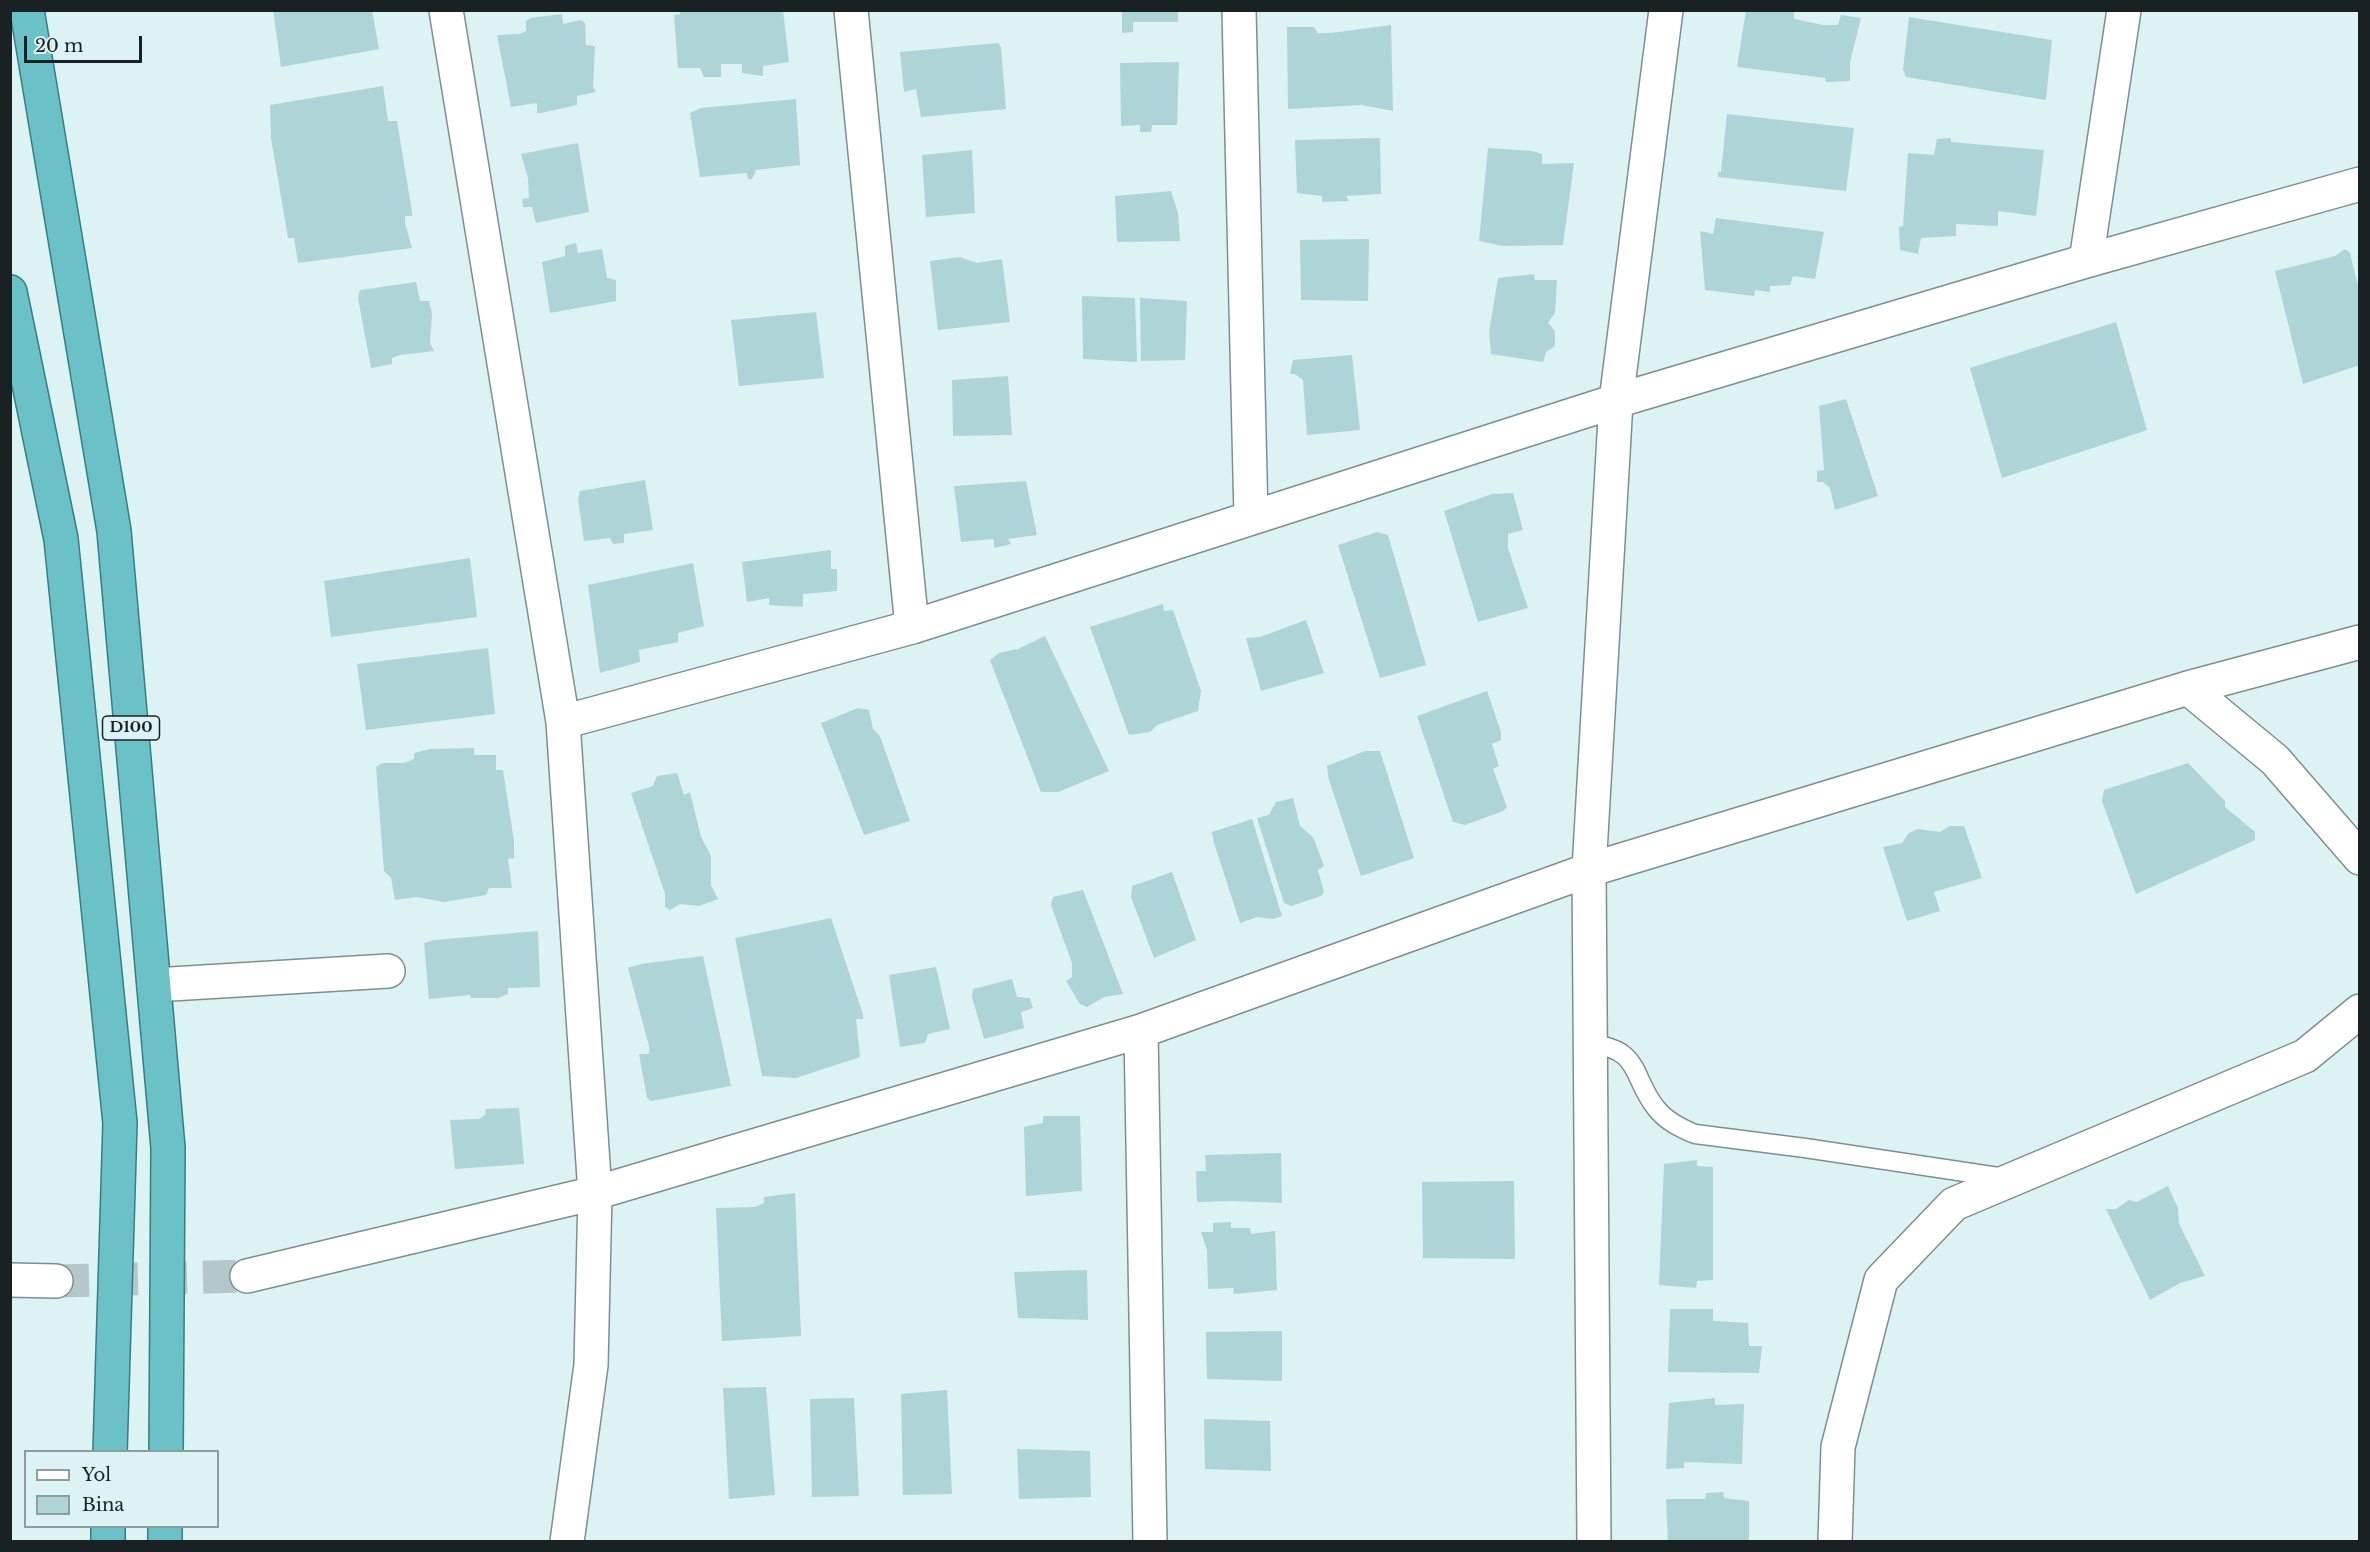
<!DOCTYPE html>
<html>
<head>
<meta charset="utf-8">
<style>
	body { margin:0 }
	#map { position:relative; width:2370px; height:1552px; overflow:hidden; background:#dcf2f3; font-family:"Libre Baskerville",serif }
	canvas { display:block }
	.frame { position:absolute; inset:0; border:12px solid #192122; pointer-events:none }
	.legend { position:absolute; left:24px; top:1450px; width:195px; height:78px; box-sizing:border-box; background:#dcf2f3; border:2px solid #8e9e9f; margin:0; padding:8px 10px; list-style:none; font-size:18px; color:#192122 }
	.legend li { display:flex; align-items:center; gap:12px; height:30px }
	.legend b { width:30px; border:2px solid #8e9e9f }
	.scale { position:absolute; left:24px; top:36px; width:118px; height:27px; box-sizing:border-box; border:3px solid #192122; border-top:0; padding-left:8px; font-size:18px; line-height:21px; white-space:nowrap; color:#192122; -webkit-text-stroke:4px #dcf2f3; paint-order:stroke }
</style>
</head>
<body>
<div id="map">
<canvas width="2370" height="1552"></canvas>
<div class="frame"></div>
<ul class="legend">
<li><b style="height:8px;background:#fff"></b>Yol</li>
<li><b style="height:16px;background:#add5d7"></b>Bina</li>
</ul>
<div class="scale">20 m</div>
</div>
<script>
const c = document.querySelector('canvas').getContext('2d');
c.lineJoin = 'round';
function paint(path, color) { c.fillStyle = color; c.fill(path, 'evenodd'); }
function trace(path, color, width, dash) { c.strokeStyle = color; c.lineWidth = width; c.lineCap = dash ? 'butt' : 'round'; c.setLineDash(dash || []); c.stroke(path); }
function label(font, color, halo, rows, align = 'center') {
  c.font = font + ' "Libre Baskerville",serif'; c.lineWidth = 6; c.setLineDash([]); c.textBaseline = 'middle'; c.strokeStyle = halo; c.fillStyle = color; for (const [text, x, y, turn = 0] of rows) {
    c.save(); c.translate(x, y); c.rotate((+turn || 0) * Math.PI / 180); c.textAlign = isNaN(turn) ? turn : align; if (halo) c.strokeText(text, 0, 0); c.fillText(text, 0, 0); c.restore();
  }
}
paint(new Path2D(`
	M273 10H372L379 49 281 67Z
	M680 10H783L789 62 763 66V76L742 73V64H721V77H704L700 68H678L674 15 680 14Z
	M1122 10H1178V22H1133V32L1122 33Z
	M1746 10H1794V19L1823 25H1838L1841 15 1861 18 1850 62V81L1826 82 1825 78 1737 67Z
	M562 14 563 24 581 20 585 23 586 45 595 46 593 87 596 92 577 96V105L541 113H537V103L511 107 497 35 519 34 526 31V21L531 18Z
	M1909 17 2052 40 2046 100 1906 77 1903 69Z
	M1391 25 1393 111 1362 105 1288 109 1287 27H1314L1318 33H1331Z
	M998 43 1001 47 1006 109 921 117 916 89 904 92 900 52Z
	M1179 62 1177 125H1152L1151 132H1140V125L1121 126 1120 63Z
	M383 86 388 121H397L412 212V216H405V223L412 248 298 263 294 238H288L271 138 270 105Z
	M796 99 800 165 756 170 752 179H748L747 173 700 177 690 113 701 108Z
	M1727 114 1854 128 1846 191 1718 177V172H1721Z
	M1380 138 1381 194 1346 196 1349 201 1322 202V196L1297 193 1295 140Z
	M1951 138V142L2044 150 2036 216 1998 211V226L1956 224V236L1921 238 1918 254 1900 250 1899 227 1903 226 1908 153 1934 155 1937 139Z
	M578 143 589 212 536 223 532 207H523L522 199 529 198 528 178 521 154Z
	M1488 148 1532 151 1542 154V164L1574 163 1563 245 1503 246 1479 241Z
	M972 150 975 213 926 217 922 155Z
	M1171 191 1178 213 1180 241 1117 242 1115 196Z
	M1716 218 1824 232 1815 279 1793 276 1790 285 1770 286V292L1755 290 1754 296 1705 290 1700 231 1713 234Z
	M1369 239 1368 301 1301 300 1300 240Z
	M576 243 578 253 602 249 607 278 616 280V301L550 313 542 262 565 256V246Z
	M2345 249 2350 253 2360 294V365L2303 384 2275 271 2335 256Z
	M960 257 977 263 1002 259 1010 322 938 330 930 261Z
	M1534 274 1535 280H1557L1555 313 1548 323 1555 331V346L1546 352 1543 362 1491 354 1489 332 1498 278Z
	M416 282 420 301H429L432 314 430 343 434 351 400 355 392 358V364L371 368 358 298 360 290Z
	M1082 296 1135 298 1137 362 1083 359Z
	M1140 298 1187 301 1185 360 1141 361Z
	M816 312 824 378 739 386 731 320Z
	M2116 322 2147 430 2002 478 1970 368Z
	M1352 355 1360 430 1307 435 1303 380 1295 374H1290L1293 360Z
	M1008 376 1012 435 953 436 952 380Z
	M1846 399 1878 496 1835 510 1830 488 1823 482H1817V471L1824 470 1819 406Z
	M645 480 653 530 624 534V543L613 544 610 538 584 541 578 499 580 491Z
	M1026 481 1037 535 1008 539 1011 544 994 548V539L961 542 954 486Z
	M1513 493 1523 530 1508 534V548L1528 608 1478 622 1444 511 1492 494Z
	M1377 532 1388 535 1426 665 1380 678 1338 545Z
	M831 550V569H837V591L803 594V607L769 605V598L747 602 742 562Z
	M470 558 477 617 331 637 324 581Z
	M693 563 704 626 678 633V642L639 650 640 662 600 673 588 585Z
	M1163 604 1164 611 1173 610 1201 691 1198 711 1157 725 1150 732 1129 735 1090 627Z
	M1306 620 1324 673 1261 691 1246 638 1260 637Z
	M1045 636 1109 771 1058 792H1041L990 660 999 653 1018 649Z
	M488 648 495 714 366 730 357 664Z
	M1487 691 1501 732V740L1492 744 1499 766 1493 769 1507 807 1503 811 1465 825 1453 822 1417 716Z
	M858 708 869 710 873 729 880 736 910 821 864 835 821 723Z
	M474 748V755H496V770H503L514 841V858L508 859 512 888H489L486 895 444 902 417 897 395 900 391 878 384 871 376 767 382 763H404L414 759V753L430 749Z
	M1365 751H1380L1414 858 1361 876 1329 780 1327 766Z
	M2188 763 2225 801V807L2255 832V840L2136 894 2102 801 2104 790Z
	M677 773 684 795 690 792 701 837 711 856V885L718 899 699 906 680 904 670 910 665 907V894L631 793 653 786 657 776Z
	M1293 798 1300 826 1313 837 1324 866 1318 870 1324 892 1321 896 1291 906 1284 903 1257 818 1269 815 1276 802Z
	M1252 819 1282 916 1272 919 1257 917 1240 923 1214 843 1212 832Z
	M1950 826H1964L1982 878 1934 892 1940 911 1907 921 1883 847 1902 843 1909 833 1918 829 1940 832Z
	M1172 872 1196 940 1154 958 1131 897 1132 886Z
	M1083 890 1123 994 1104 997 1087 1007 1080 1004 1066 981 1072 977V963L1051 905 1053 897Z
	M831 918 863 1015V1019H856L860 1057 796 1078 762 1076 735 938Z
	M538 931 540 987 508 988V994L498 998H471L470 995 429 999 424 943 434 940Z
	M703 956 731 1086 651 1101 647 1098 639 1054H649V1046L628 968 641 964Z
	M936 967 950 1029 928 1034 925 1043 900 1047 889 975Z
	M1012 979 1017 997 1030 998 1033 1008 1021 1012 1024 1028 984 1039 972 997 973 989Z
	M519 1108 524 1164 455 1169 450 1120 479 1119 485 1115 486 1109Z
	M1043 1116H1080L1082 1191 1026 1196 1024 1127 1043 1123Z
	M1281 1153 1282 1203 1233 1201 1197 1202 1196 1171H1206L1205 1155Z
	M1697 1160V1166L1713 1167V1280L1697 1281 1696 1288 1659 1285 1664 1164Z
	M1514 1181 1515 1259 1423 1258 1422 1182Z
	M2168 1186 2178 1208 2179 1224 2205 1276 2180 1283 2150 1300 2106 1209H2116L2129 1200 2137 1202Z
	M795 1193 801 1336 722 1341 716 1208 755 1207 764 1203V1197Z
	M1231 1222V1228H1250L1251 1234 1275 1231 1277 1290 1234 1294 1233 1288 1208 1289 1207 1250 1201 1232H1213V1223Z
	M1087 1270 1088 1320 1018 1318 1014 1272Z
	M1670 1309H1713V1321L1748 1323 1749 1346H1762L1759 1373 1668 1372Z
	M1282 1331V1381L1207 1379 1206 1332Z
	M766 1387 775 1495 729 1499 723 1388Z
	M947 1390 952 1494 903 1495 901 1394Z
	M854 1398 859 1496 812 1497 810 1399Z
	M1715 1398V1405L1744 1404 1742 1464 1684 1462V1468L1666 1469 1669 1403Z
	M1204 1419 1270 1421 1271 1471 1205 1469Z
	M1017 1449 1090 1451 1091 1497 1019 1499Z
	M1723 1492 1724 1498 1749 1501V1542H1668L1666 1499H1705L1706 1493Z`), '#add5d7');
trace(new Path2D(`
	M56 1281 247 1276`), '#b5c8c9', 33, [33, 16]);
const service = new Path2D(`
	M1590 1044C1642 1049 1631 1077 1656 1108 1666 1121 1680 1128 1695 1134L1805 1148 2005 1178`);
const minor = new Path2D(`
	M446 10 563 722 595 1193 1141 1031 1589 870 2188 688 2360 642
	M851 10 912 627
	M1239 10 1251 518
	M2086 261 2124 10
	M2188 688 2275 760 2360 858
	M563 722 912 627 1616 401 2086 261 2360 184
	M154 985 388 971
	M1141 1031 1150 1542
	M247 1276 595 1193 591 1365 567 1542
	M10 1280 56 1281
	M1594 1542 1589 870 1616 401 1666 10
	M1835 1542 1838 1447 1881 1280 1954 1204 2305 1056 2360 1011`);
const trunk = new Path2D(`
	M27 10 114 531 168 1148 166 1452
	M10 292 61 539 120 1123 110 1452
	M108 1542V1526
	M165 1542V1526`);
trace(service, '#7c9091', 21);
trace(minor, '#7c9091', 36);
trace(trunk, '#357f84', 36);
trace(service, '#fff', 18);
trace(minor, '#fff', 33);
trace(trunk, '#6ac2c6', 33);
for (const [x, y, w] of [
	[131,728,57]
]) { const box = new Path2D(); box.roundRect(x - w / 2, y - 12, w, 24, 4.5); c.fillStyle = '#dcf2f3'; c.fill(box); trace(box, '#192122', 1.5); }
label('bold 15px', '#192122', null, [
	["D100",131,728]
]);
</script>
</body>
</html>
